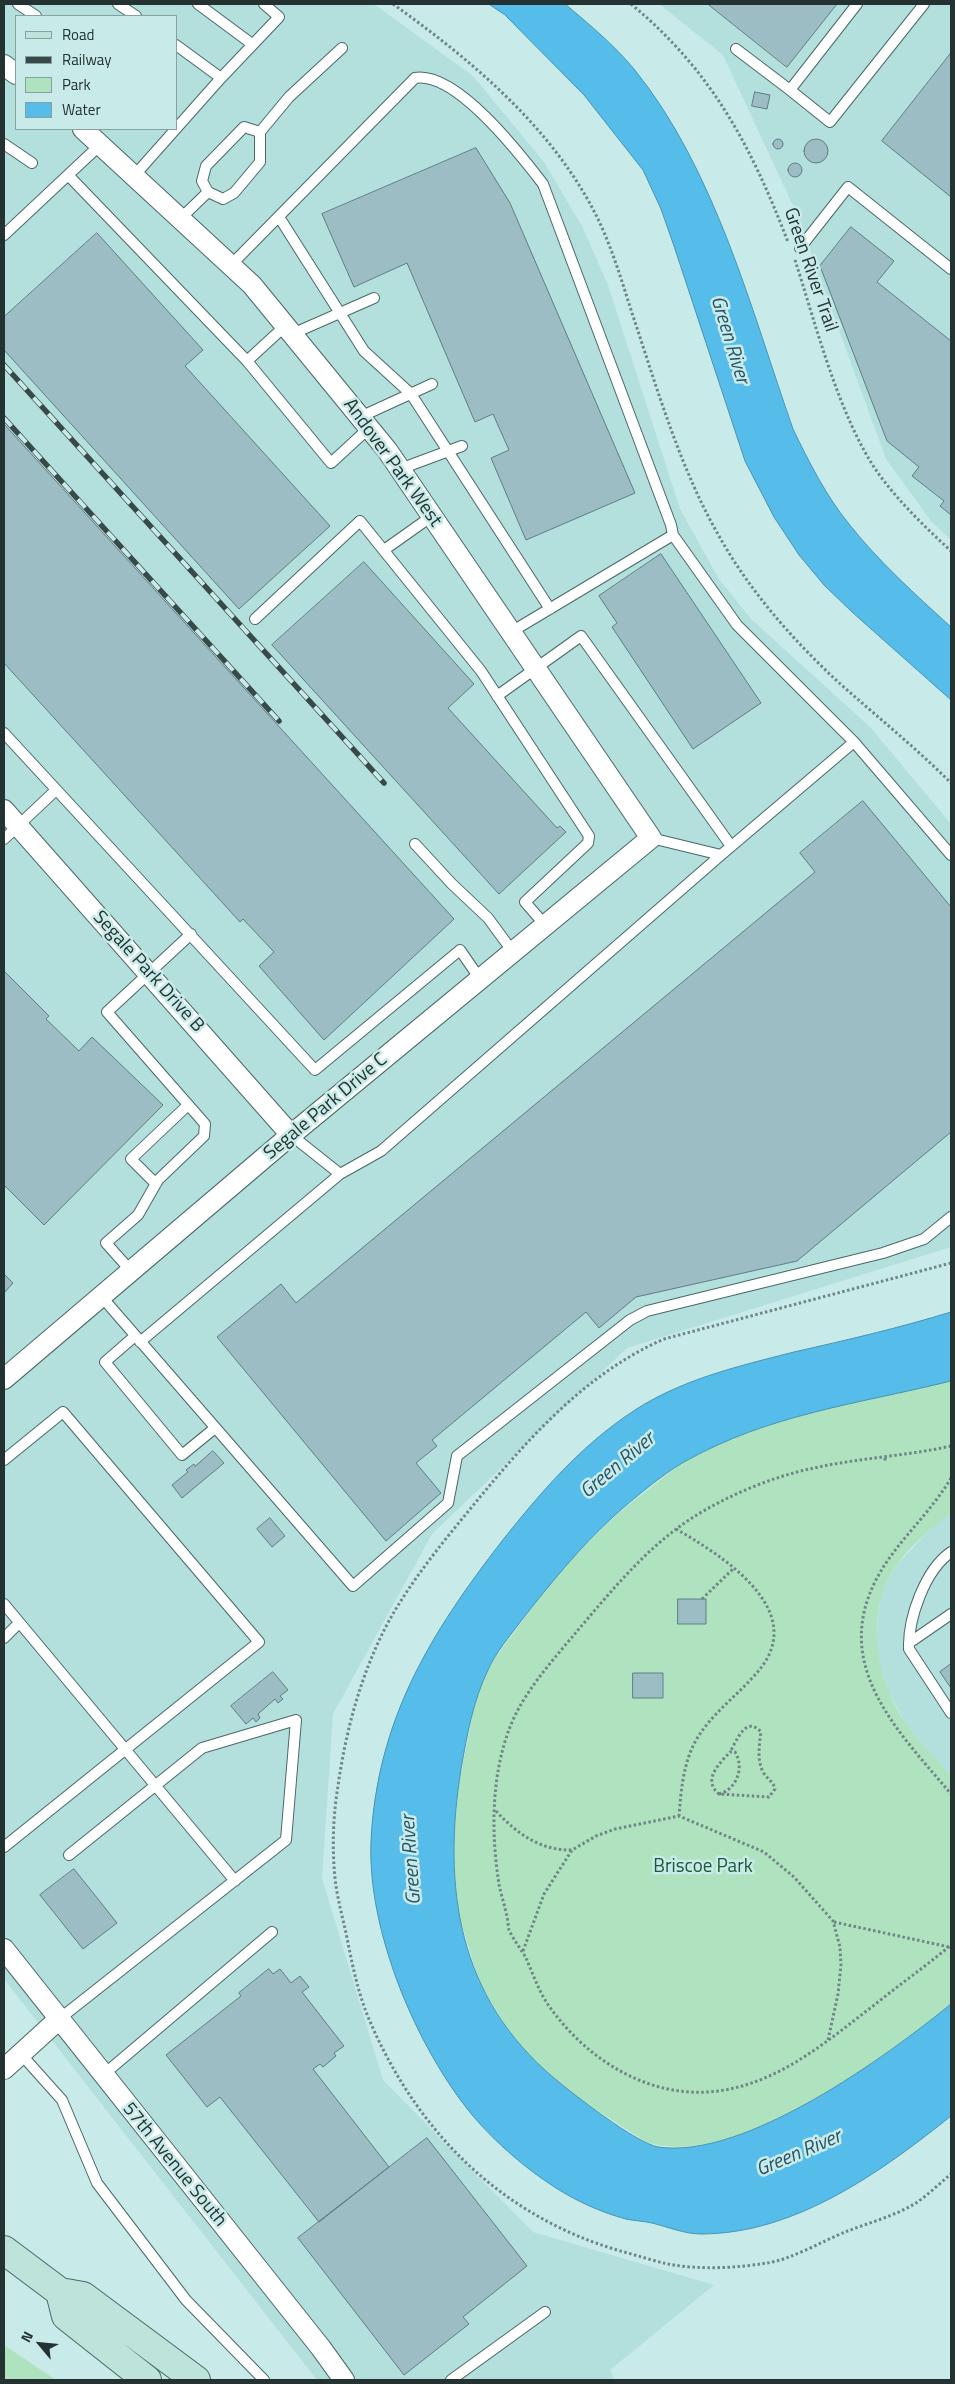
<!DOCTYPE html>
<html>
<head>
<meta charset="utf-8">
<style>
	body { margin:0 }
	#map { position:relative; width:955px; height:2384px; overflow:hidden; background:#c8ebe9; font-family:"Titillium Web",sans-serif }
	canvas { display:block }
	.frame { position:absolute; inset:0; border:5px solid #243231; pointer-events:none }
	.legend { position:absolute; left:15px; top:15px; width:162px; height:115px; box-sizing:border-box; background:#c8ebe9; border:1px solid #86a19f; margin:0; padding:6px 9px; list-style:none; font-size:15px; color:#243231 }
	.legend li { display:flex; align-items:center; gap:10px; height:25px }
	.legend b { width:25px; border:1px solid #86a19f }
	.north { position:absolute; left:15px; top:2319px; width:50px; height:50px; -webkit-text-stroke:4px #c8ebe9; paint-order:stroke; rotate:298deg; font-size:14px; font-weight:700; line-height:20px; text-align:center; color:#243231 }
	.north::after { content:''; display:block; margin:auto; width:18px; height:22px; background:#243231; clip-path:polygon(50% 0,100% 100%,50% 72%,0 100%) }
</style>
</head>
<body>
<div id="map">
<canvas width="955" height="2384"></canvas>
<div class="frame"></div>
<ul class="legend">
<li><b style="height:6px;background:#bee3db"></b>Road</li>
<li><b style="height:6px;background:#394948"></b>Railway</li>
<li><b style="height:14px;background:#afe3bf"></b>Park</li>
<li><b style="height:14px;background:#56bcea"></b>Water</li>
</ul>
<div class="north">N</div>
</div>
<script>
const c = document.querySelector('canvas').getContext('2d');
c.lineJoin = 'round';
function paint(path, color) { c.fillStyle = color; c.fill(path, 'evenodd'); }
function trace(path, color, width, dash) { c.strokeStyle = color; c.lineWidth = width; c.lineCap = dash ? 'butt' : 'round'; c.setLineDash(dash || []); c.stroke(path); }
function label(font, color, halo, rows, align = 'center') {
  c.font = font + ' "Titillium Web",sans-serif'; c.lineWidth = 5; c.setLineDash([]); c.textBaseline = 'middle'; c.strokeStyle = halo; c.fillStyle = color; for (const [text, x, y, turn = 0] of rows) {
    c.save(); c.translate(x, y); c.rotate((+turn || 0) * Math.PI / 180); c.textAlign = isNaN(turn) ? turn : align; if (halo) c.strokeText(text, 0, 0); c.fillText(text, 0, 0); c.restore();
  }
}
paint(new Path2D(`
	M4 4H374L473 76 544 162 583 228 608 285 680 509 719 579 751 619 870 727 951 824V1247L627 1348 432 1534 333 1714 322 1878 383 2080 533 2232 714 2285 610 2370 614 2380H317L4 1979ZM16 16H176V129H16Z
	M659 4H951V540L931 521 886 459 796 212 723 55Z
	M951 1513V1775L925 1748 905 1722 888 1691 880 1665 876 1641 878 1615 882 1591 896 1566 931 1528Z`), '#b3dfdd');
paint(new Path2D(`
	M951 1381V1513C931 1528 911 1545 896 1566 864 1612 875 1679 906 1723 919 1742 935 1758 951 1775V2004C887 2056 731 2172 646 2142L575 2096 535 2062 516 2042 483 1989 474 1965 459 1915 452 1857 459 1783 476 1697 490 1665 560 1570 614 1517 680 1464 718 1444 803 1413Z
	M4 2345 56 2380H4Z`), '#afe3bf');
const water = new Path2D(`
	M489 4H565C589 24 614 45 634 69 715 169 751 309 793 429 809 462 826 496 849 524 879 562 916 595 951 627V700L852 612 824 585 799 555 774 517 745 461 674 246 661 209 643 170 584 95 505 15Z
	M951 1312V1381C858 1404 769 1414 684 1462 664 1473 632 1500 614 1516 579 1548 550 1584 521 1621 510 1636 496 1652 488 1670 473 1701 467 1735 461 1769 442 1888 458 1997 554 2078 573 2094 636 2143 658 2147 745 2160 887 2056 951 2004V2116C881 2172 795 2234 701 2234 685 2234 668 2227 652 2223 643 2221 635 2221 626 2219 603 2213 576 2201 556 2188 526 2169 496 2143 473 2116 416 2047 367 1930 371 1841 377 1720 430 1634 502 1541 541 1492 581 1445 635 1410 683 1379 739 1366 794 1352 847 1340 899 1328 951 1312Z`);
paint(water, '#56bcea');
trace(water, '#4793b2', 1);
const building = new Path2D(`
	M708 4H837L787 67Z
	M951 53V197L882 141Z
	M755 92 770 95 767 109 752 106Z
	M773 144a5 5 0 1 1 10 0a5 5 0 1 1-10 0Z
	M804 151a12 12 0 1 1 24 0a12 12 0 1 1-24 0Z
	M476 148 510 203 635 493 526 540 491 458 509 450 493 414 475 422 407 263 354 287 322 214Z
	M788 170a7 7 0 1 1 14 0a7 7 0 1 1-14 0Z
	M851 227 894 261 877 282 951 341V515L940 506 944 501 912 476 919 467 887 441 820 266Z
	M97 233 203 350 185 366 330 526 239 609 4 350V317Z
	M4 424 454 919 324 1040 259 966 274 952 243 919 240 922 4 663Z
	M661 554 761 703 693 749 612 627 617 623 599 596Z
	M364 562 474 684 448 708 557 828 560 826 566 832 499 894 272 645Z
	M863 801 951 907V1132L797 1261 636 1297 599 1328 586 1312 432 1440 437 1446 416 1463 441 1493 386 1541 217 1337 281 1284 296 1303 815 872 800 853Z
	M4 971 49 1016 46 1019 79 1051 92 1037 163 1105 44 1225 4 1185Z
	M4 1274 13 1283 4 1293Z
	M213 1451 224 1463 182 1498 172 1485 188 1472 186 1470 194 1464 195 1466Z
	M270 1518 285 1536 272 1547 257 1529Z
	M678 1599H706V1624H678Z
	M951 1664V1688L940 1672Z
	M273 1672 288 1690 280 1696 283 1699 278 1703 275 1699 258 1714 260 1718 256 1722 253 1718 246 1724 231 1706Z
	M633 1673H663V1698H633Z
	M74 1869 117 1923 83 1949 40 1895Z
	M269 1969 273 1974 280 1969 291 1983 300 1976 309 1987 302 1992 344 2046 334 2053 336 2056 323 2067 320 2064 313 2069 389 2167 319 2222 220 2097 207 2107 166 2055 241 1996 239 1993Z
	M427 2138 527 2266 463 2317 469 2324 404 2375 298 2238Z`);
paint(building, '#9cbdc4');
trace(building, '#5f7e84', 1);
const service = new Path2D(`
	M18 4 36 16
	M118 4 136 16
	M198 4 252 44
	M176 45 221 78
	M736 49 790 90 857 4
	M790 90 830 122 924 4
	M260 132 244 127 206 166 202 181 208 192 223 199 234 193 260 162V132L289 97 342 48
	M4 144 32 163
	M68 175 247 361 331 463 369 428
	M134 176 221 78 279 17 264 4
	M279 217 364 351 411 394 550 609
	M180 219 208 192
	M4 235 100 145
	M800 248 848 187 951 269
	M231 265 415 78C456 71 520 154 543 184L671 525 673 535 737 625 854 742 951 855
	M292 334 374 298
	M247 361 285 326
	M360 417 432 384
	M400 469 462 446
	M384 550 432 516
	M255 619 360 521 481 671 589 836 588 843 525 902 545 925
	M511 632 673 535
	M497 696 581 636 731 846
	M4 733 315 1070 460 950 480 979
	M651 838 721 855
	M4 839 56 790
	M415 844 452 884 488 918 513 952
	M291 1135 340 1174 381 1151 721 855 854 742
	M156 1184 131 1159 188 1105
	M131 1271 106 1243 138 1215 158 1180 204 1136 205 1124 107 1012 191 934
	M101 1296 353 1586 448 1503 457 1456 630 1320 647 1311 883 1253 924 1239 951 1217
	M135 1336 105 1362 182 1455 215 1428
	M140 1342 340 1174
	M4 1460 63 1412 259 1642 4 1847
	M951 1552C925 1570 908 1618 909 1649L951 1713
	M4 1604 235 1881
	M4 1638 19 1623
	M909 1643 951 1614
	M58 2020 286 1840 296 1720 202 1748 69 1855
	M20 2053 62 2100 97 2183 186 2300 264 2380
	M103 2075 272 1932
	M451 2380 545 2312`);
const minor = new Path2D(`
	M4 65 16 74
	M4 810 291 1135
	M4 1379 291 1135 651 838 387 450 252 285 83 129
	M4 1949 321 2348 344 2380
	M4 2069 58 2020`);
const secondary = new Path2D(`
	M4 2250 60 2292 83 2296 196 2380
	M60 2292 66 2316 147 2380`);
trace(service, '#496967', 12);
trace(minor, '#496967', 22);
trace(secondary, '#496967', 30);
trace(new Path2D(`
	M393 4C471 60 551 126 596 215 612 247 622 282 633 316 658 391 680 468 719 536 749 590 792 639 837 681 875 715 915 747 951 783
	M631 4C712 71 751 146 788 242
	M795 260C816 325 839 417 878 473 899 502 925 527 951 551
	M951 1263 664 1339C584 1374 525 1442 471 1508 442 1543 412 1580 390 1619 362 1670 346 1729 338 1786 333 1816 332 1848 335 1878 337 1898 343 1918 347 1938 353 1968 359 1998 372 2026 421 2137 506 2219 624 2252 639 2256 654 2261 668 2264 699 2270 737 2268 767 2263 790 2260 823 2241 845 2232 868 2223 895 2216 916 2203 928 2195 940 2183 951 2174
	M951 1446C906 1456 859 1458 814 1468 769 1477 711 1502 675 1530 638 1558 608 1595 578 1630 554 1659 524 1691 510 1727 491 1776 491 1834 499 1884 501 1895 505 1906 507 1917 508 1920 508 1926 509 1930 513 1939 521 1949 526 1958 533 1974 539 1992 549 2006 587 2060 650 2100 718 2091 779 2083 826 2042 873 2006 899 1985 926 1966 951 1945
	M885 1458V1463
	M951 1478C930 1514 896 1542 877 1578 830 1666 899 1732 951 1794
	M676 1529C721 1555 808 1609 760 1669 740 1694 711 1713 695 1742 683 1765 681 1791 679 1816
	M702 1599 734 1568
	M719 1794C736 1790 745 1768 735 1752H730C719 1764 702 1780 719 1794L769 1797 775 1789C773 1781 767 1779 763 1772 757 1760 759 1746 761 1732 746 1715 737 1740 730 1752
	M496 1811C516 1833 541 1851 572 1850
	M834 1922 949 1947
	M523 1951 544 1894 572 1850 596 1836 615 1829 679 1816 764 1852 794 1877 833 1921 840 1947 841 1965 838 1994 828 2040`), '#6f8685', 3, [2.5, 2.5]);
trace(service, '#fff', 10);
trace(minor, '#fff', 20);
trace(secondary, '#bee3db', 28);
const rail = new Path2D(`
	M4 365 384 783
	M4 418 279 721`);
trace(rail, '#394948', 5.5);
trace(rail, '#c8ebe9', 4, [11]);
label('19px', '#243231', '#c8ebe9', [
	["Green River Trail",810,270,71],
	["Andover Park West",392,463,54],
	["Segale Park Drive B",148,972,48],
	["Segale Park Drive C",326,1107,-40],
	["57th Avenue South",174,2165,51]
]);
label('19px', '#1a5935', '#c8ebe9', [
	["Briscoe Park",703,1867]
]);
label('italic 20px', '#285367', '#c8ebe9', [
	["Green River",729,340,73],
	["Green River",618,1466,-40],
	["Green River",412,1860,-94],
	["Green River",799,2154,-23]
]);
</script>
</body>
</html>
